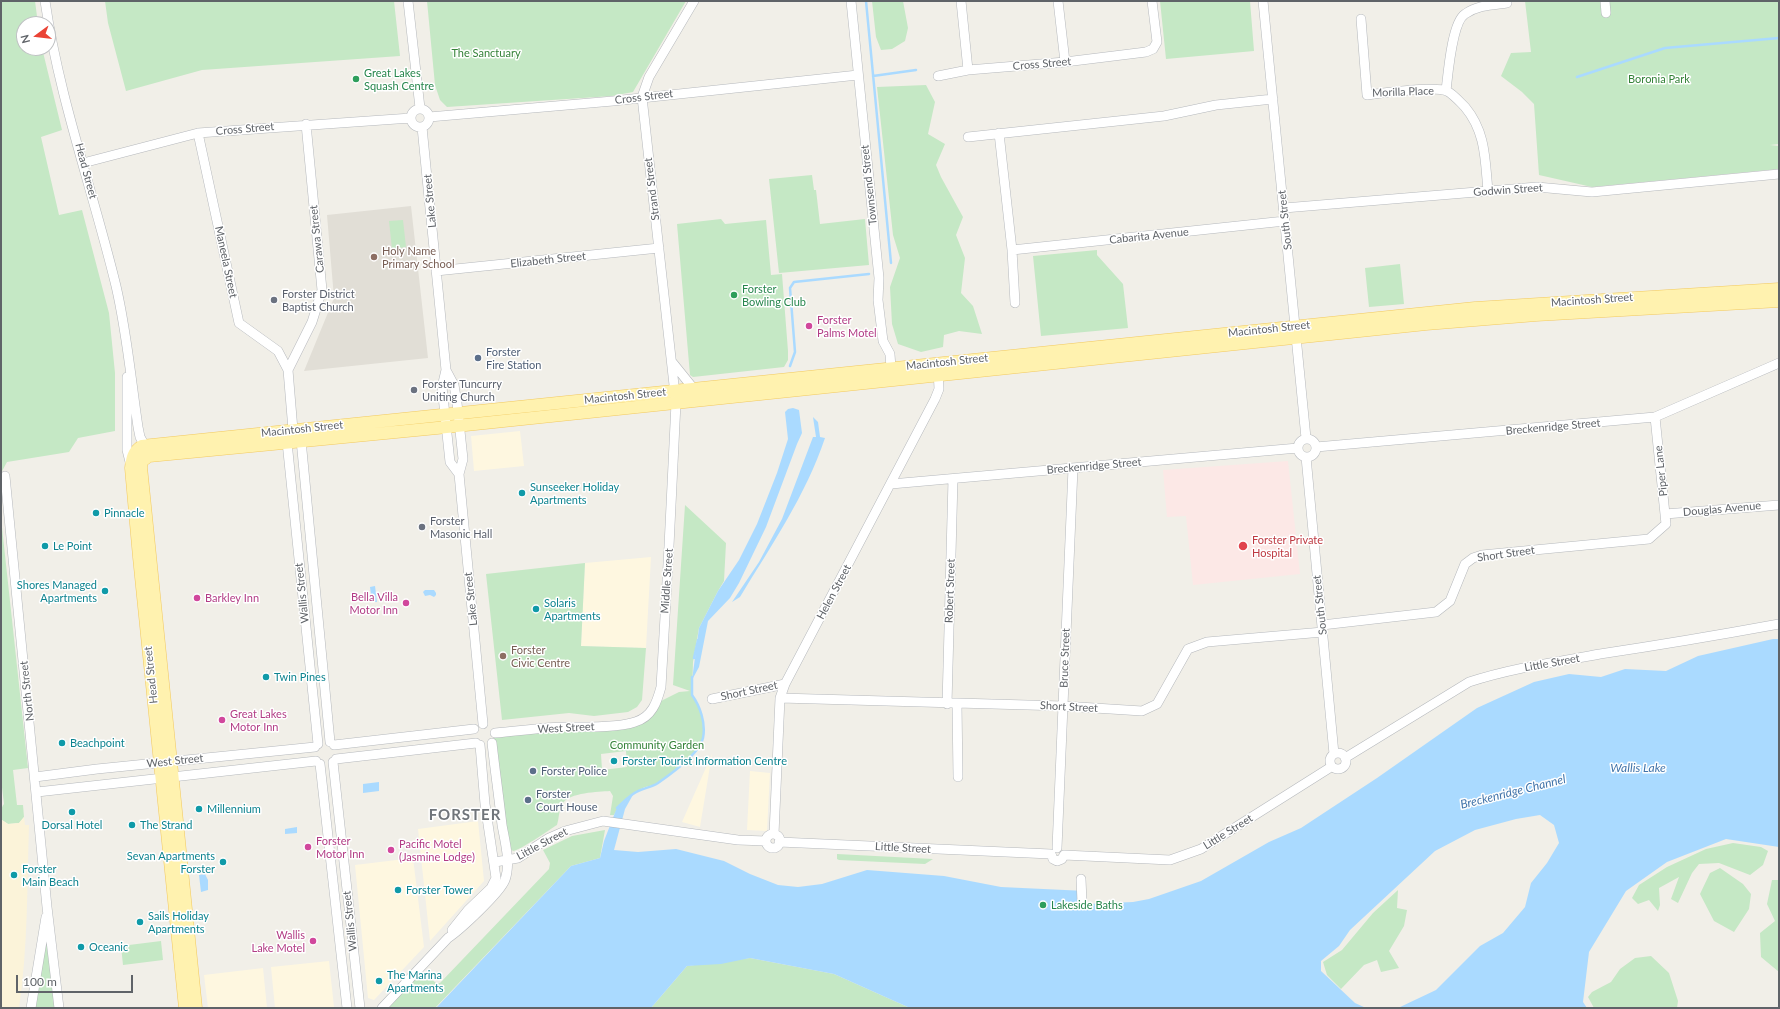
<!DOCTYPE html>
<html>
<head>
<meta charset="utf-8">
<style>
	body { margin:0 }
	#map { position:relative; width:1780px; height:1009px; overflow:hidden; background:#f1efe8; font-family:Lato,sans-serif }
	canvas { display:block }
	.frame { position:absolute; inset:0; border:2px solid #5f6368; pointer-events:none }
	.north { position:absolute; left:16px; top:16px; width:40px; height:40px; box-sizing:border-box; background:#fff; border:1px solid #bfc1c3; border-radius:50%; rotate:255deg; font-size:11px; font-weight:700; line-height:16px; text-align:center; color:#5f6368 }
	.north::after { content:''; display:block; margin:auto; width:14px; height:18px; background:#ea4335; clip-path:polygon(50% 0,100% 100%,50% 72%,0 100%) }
	.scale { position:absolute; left:16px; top:975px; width:117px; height:18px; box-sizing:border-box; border:2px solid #5f6368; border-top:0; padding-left:5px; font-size:12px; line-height:14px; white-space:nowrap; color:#5f6368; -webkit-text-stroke:3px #fff; paint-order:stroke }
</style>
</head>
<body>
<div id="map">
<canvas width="1780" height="1009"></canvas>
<div class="frame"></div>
<div class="north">N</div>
<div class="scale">100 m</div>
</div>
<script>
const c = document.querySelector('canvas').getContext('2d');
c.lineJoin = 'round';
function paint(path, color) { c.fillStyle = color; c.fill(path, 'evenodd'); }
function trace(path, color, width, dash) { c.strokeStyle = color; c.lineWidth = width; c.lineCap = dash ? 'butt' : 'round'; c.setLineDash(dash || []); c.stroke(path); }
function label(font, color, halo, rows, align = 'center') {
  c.font = font + ' Lato,sans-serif'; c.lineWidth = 3; c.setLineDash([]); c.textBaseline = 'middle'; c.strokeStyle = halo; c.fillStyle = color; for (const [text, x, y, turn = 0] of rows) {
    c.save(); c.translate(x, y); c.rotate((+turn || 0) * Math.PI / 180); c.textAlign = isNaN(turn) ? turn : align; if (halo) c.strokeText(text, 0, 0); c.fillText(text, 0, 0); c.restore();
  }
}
paint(new Path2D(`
	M520 431 524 466 474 471 471 436Z
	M651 557 646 648 581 646 585 563Z
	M712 754 700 827 682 822Z
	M750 771 770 773 767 831 747 830Z
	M478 821 484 881 430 941 418 829Z
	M413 858 424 947 374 1000 368 998 355 865Z
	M329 961 334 1007 275 1008 271 967Z
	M263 968 267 1008H208L204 975Z`), '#fef7e0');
paint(new Path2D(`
	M411 206 428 358 304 371 334 298 327 215Z`), '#e1ded6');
paint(new Path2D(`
	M1288 461 1300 574 1193 585 1186 516 1167 517 1163 470Z`), '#fce8e6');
paint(new Path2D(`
	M1 1H35L38 24H24V48H42L62 130 41 137 59 215 82 210 109 313 115 373V431L78 438 69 452 7 462 1 473Z
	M105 1H394L400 56 202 70 126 91 108 23Z
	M427 1H686L633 92 612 96 447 107 440 100 435 85Z
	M872 1H903L908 28 905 41 892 49 881 50 876 37Z
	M1160 1H1250L1254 51 1166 59Z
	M1525 1H1779V144L1770 145 1779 146V169L1592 187 1539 175 1534 104 1522 92 1501 76 1511 53 1531 52Z
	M926 85 935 102 928 134 945 144 936 165 941 177 963 217 956 235 965 258 961 293 973 306 982 334 959 331 944 335 943 347 921 352 898 344 892 324 890 287 900 258 893 235 877 87Z
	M812 175 814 190H816L820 224 865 219 869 265 779 273 769 179Z
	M721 219 725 224 766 220 771 275 782 274 788 351V360L784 367 693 377 690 375 677 224Z
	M403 220 406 247 392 249 389 221Z
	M1097 250V255L1123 284 1128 328 1041 336 1033 256Z
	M1400 264 1404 304 1369 307 1365 268Z
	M685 505 726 543 724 581 718 591 699 628 693 662 692 695C700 705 707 724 703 738 700 752 670 776 657 783 653 786 647 786 643 788 632 793 619 804 614 815H610L613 796 610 791C598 792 570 792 562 804 559 809 559 819 557 825 549 830 519 851 513 851L510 848 492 743 495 736 636 722 657 703 679 692 690 691 673 685ZM626 751 627 767 602 770 601 754Z
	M1 518 28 768 13 770 17 805H23L24 817 19 823 8 824 2 820C1 813 0 809 4 804L1 779Z
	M585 563 581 646 646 648 642 700 637 707 628 712 594 716 569 713 502 720 486 574Z
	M605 830 600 858 571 866 435 1008H382L418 968 436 983H440L549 869 550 863 543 850 572 836Z
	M1733 843 1761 847 1768 851 1763 865 1750 875 1719 863 1699 864 1692 873 1678 903 1671 899 1679 877 1659 888 1660 905 1658 911 1649 900 1638 904 1632 898 1639 885 1667 867 1706 849Z
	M837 854 933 859 925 864 839 860 837 859Z
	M1720 868 1743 884 1751 894 1749 909 1734 932 1714 921 1700 894 1710 873Z
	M1772 880H1779V972L1761 957 1760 933 1775 921 1767 904Z
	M1398 890 1397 908 1407 910 1404 926 1389 951 1399 968 1381 972 1377 960 1364 965 1341 989 1327 975 1323 962 1342 950 1373 913Z
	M47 907 59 1008H31Z
	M161 941 163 960 123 965 121 946Z
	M1651 956 1669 973 1678 1001 1677 1008H1594L1588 997 1592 992 1611 982 1620 969 1635 958Z
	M750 958 834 974 910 1008H651L687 966Z`), '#c5e8c5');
paint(new Path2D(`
	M1 813 2 820 8 824 19 823 24 817 25 825H29C27 886 28 948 19 1008H1Z`), '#fbf3d9');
paint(new Path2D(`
	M793 408 799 410 802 433 797 444 766 527 739 583 730 598 708 621 699 667 692 680 699 628 718 591 739 560 757 524 777 473 788 439 785 412 788 409Z
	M813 417 818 422 820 437 825 438C806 495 771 546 740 597L732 602 759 562 782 519 813 437H816Z
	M375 586 377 602H372L370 587Z
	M425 590H434L436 593V595L434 597 430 595 425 596 423 592Z
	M1773 639H1779V847L1726 839 1667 862 1626 891 1589 952 1583 1002 1587 1008H1398L1436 990 1480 946 1503 933 1525 907 1531 883 1547 863 1559 843 1554 825 1540 815 1516 819 1475 830 1435 851 1350 930 1339 946 1321 961V971L1355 1003 1366 1008H910L834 974 750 958 721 964 687 966 651 1008H436L571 866 600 858 604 841 616 810 634 793 625 809 614 850 638 852 676 849 724 861 750 874 778 885 798 887 822 884 867 870 944 876 1001 887 1086 891V904L1133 902 1149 899 1201 881 1269 842 1301 828 1377 778 1477 708 1534 682 1569 674 1601 677 1625 669 1666 671 1698 656Z
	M379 782V791L363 793V784Z
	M297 827V833L285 834V829Z
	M205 874 208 880V890L201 892 199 875Z`), '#aadaff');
trace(new Path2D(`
	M866 1 891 263
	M873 76 916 70
	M1577 77 1665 48 1779 38
	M790 366 795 352 790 288 794 282 869 274
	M694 658 698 640
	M617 808C622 803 627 798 633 794 641 788 651 788 658 783 671 774 700 753 703 738 706 723 700 706 692 695V677`), '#aadaff', 2.5);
const minor = new Path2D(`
	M45 1C59 98 93 191 116 286 127 333 131 380 138 427L140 437 145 446
	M408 1 420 108
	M851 1 879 278 878 300 883 341 890 354 891 368
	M961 1 968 70
	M1058 1 1065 62
	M1263 1 1306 438
	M1605 1 1606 13
	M1361 19 1367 95C1382 93 1436 86 1447 91 1453 94 1460 102 1465 107 1486 132 1485 160 1488 191
	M938 76 968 70 1065 62 1146 52 1153 49 1157 42 1152 1
	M1446 91C1448 74 1452 22 1465 14 1478 5 1492 5 1507 3
	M411 118a9 9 0 1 1 18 0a9 9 0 1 1-18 0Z
	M429 117 613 101 858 75
	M422 127 446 370 442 387 450 462 459 474
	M198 133 239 323 278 351 288 370 293 430
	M999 133 1012 250 1015 303
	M968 137 1164 116 1216 105 1273 99
	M83 163 198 133 411 118
	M1284 208 1537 187 1592 192 1779 174
	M1012 250 1285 221
	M436 271 659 248
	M672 362 693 388
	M288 370 312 322 322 290 306 124
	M446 370 454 385 457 403 463 459 459 474 483 724
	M127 377V450L131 466
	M1298 448a9 9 0 1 1 18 0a9 9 0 1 1-18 0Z
	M301 440 330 742
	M287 442 318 744
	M1316 447 1655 417 1779 363
	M1306 457 1334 754
	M5 476 47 907 59 1008
	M891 484 1298 448
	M1665 514 1779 505
	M1322 625 1436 612 1450 601 1465 564 1473 558 1482 555 1649 539 1666 524 1655 417
	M780 698 1063 706 1142 711 1157 704 1188 649 1207 642 1323 632
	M712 699 785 684
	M947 704 953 479
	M957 704 958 777
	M495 733C520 731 544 727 568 727 587 727 618 728 635 722 652 717 657 702 661 687L669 546 676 403 642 97 649 77 694 1
	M334 745 474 729
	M1330 761a8 8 0 1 1 16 0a8 8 0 1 1-16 0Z
	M1345 758 1469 682C1512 668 1556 662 1600 654 1660 645 1719 635 1779 624
	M336 759 476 743
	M333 762 360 1008
	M320 764 347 1008
	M35 777 97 769 315 747
	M37 792 316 761
	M774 834 780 698 785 684 935 399 939 389 938 369
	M766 841a7 7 0 1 1 14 0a7 7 0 1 1-14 0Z
	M779 842 1051 854
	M1057 848 1073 468
	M1051 854 1053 859 1057 861 1062 859 1064 855
	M1064 855 1170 860 1201 849 1331 767
	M495 862 518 858 549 838 565 831 603 821 738 840 766 841
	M1081 879 1082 902
	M452 930 468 910 491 888 496 878 485 804 480 745
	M31 1008 46 917
	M382 1008 448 938C460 930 500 893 505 880 511 863 505 842 502 825 499 798 495 770 492 743`);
const major = new Path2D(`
	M185 1008 139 557 131 468C132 458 133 452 142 446L1475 308 1779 289
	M196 1008 141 467 142 461 149 456 437 428 1426 324 1536 315 1779 301`);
trace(minor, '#b5b8bc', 10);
trace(major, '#f2c960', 13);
trace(minor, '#fff', 9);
trace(major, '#fff2af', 12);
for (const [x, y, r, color] of [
	[356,79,4,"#2e9e5b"],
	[374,257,4,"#8d6e63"],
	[734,295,4,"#2e9e5b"],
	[274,300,4,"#6b7280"],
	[809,326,4,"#d1479c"],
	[478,358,4,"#5c6f8a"],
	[414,390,4,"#6b7280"],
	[522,493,4,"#0f9aa8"],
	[96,513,4,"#0f9aa8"],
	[422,527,4,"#6b7280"],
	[45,546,4,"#0f9aa8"],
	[1243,546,5,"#e0444e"],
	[105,591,4,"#0f9aa8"],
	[197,598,4,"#d1479c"],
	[406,603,4,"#d1479c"],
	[536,609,4,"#0f9aa8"],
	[503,656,4,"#8d6e63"],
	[266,677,4,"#0f9aa8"],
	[222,720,4,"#d1479c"],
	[62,743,4,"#0f9aa8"],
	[614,761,4,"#0f9aa8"],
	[533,771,4,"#5c6f8a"],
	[528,800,4,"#5c6f8a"],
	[199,809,4,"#0f9aa8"],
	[72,812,4,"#0f9aa8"],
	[132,825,4,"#0f9aa8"],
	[308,847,4,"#d1479c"],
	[391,850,4,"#d1479c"],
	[223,862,4,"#0f9aa8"],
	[14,875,4,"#0f9aa8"],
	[398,890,4,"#0f9aa8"],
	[1043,905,4,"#2e9e5b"],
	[140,922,4,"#0f9aa8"],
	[313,941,4,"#d1479c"],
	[81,947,4,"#0f9aa8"],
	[379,981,4,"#0f9aa8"]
]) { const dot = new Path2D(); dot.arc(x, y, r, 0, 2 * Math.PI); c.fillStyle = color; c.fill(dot); trace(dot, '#fff', 1.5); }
label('11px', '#348238', '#fff', [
	["The Sanctuary",486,53],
	["Boronia Park",1659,79],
	["Community Garden",657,745]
]);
label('11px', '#5f6368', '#fff', [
	["Cross Street",1042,64,-5],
	["Morilla Place",1403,92,-2],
	["Cross Street",644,97,-7],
	["Cross Street",245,129,-5],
	["Head Street",86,171,75],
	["Townsend Street",869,185,-96],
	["Strand Street",652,189,-97],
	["Godwin Street",1508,190,-4],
	["Lake Street",430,201,-95],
	["South Street",1285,220,-96],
	["Cabarita Avenue",1149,236,-6],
	["Carawa Street",317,239,-96],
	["Elizabeth Street",548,260,-6],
	["Maneela Street",226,262,78],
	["Macintosh Street",1592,300,-4],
	["Macintosh Street",1269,329,-6],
	["Macintosh Street",947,362,-6],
	["Macintosh Street",625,396,-6],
	["Breckenridge Street",1553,427,-5],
	["Macintosh Street",302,429,-6],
	["Breckenridge Street",1094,466,-5],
	["Piper Lane",1661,471,-96],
	["Douglas Avenue",1722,509,-5],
	["Short Street",1506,554,-8],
	["Middle Street",667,581,-86],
	["Robert Street",950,591,-88],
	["Helen Street",834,592,-62],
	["Wallis Street",302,593,-96],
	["Lake Street",471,599,-96],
	["South Street",1320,605,-96],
	["Bruce Street",1065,658,-88],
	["Little Street",1552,663,-10],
	["Head Street",151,675,-96],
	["North Street",27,691,-96],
	["Short Street",749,691,-12],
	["Short Street",1069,707,3],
	["West Street",566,728,-3],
	["West Street",175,761,-6],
	["Little Street",1228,832,-32],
	["Little Street",542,844,-28],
	["Little Street",903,848,3],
	["Wallis Street",350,921,-96]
]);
label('11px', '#27864d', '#fff', [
	["Great Lakes",364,73],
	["Squash Centre",364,86],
	["Forster",742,289],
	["Bowling Club",742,302],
	["Lakeside Baths",1051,905]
], 'left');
label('11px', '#785e54', '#fff', [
	["Holy Name",382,251],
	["Primary School",382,264],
	["Forster",511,650],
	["Civic Centre",511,663]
], 'left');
label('11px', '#5b616d', '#fff', [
	["Forster District",282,294],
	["Baptist Church",282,307],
	["Forster Tuncurry",422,384],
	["Uniting Church",422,397],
	["Forster",430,521],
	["Masonic Hall",430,534]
], 'left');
label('11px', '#b23c85', '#fff', [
	["Forster",817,320],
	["Palms Motel",817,333],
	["Bella Villa",398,597,"right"],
	["Motor Inn",398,610,"right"],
	["Barkley Inn",205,598],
	["Great Lakes",230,714],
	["Motor Inn",230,727],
	["Forster",316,841],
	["Motor Inn",316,854],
	["Pacific Motel",399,844],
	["(Jasmine Lodge)",399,857],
	["Wallis",305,935,"right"],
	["Lake Motel",305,948,"right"]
], 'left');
label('11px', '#4e5e75', '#fff', [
	["Forster",486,352],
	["Fire Station",486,365],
	["Forster Police",541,771],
	["Forster",536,794],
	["Court House",536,807]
], 'left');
label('11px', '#0d838f', '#fff', [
	["Sunseeker Holiday",530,487],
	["Apartments",530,500],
	["Pinnacle",104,513],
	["Le Point",53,546],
	["Shores Managed",97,585,"right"],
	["Apartments",97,598,"right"],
	["Solaris",544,603],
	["Apartments",544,616],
	["Twin Pines",274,677],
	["Beachpoint",70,743],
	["Forster Tourist Information Centre",622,761],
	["Millennium",207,809],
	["Dorsal Hotel",72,825,"center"],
	["The Strand",140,825],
	["Sevan Apartments",215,856,"right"],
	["Forster",215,869,"right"],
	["Forster",22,869],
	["Main Beach",22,882],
	["Forster Tower",406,890],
	["Sails Holiday",148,916],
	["Apartments",148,929],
	["Oceanic",89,947],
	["The Marina",387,975],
	["Apartments",387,988]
], 'left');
label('11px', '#be3a42', '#fff', [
	["Forster Private",1252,540],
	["Hospital",1252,553]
], 'left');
label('italic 12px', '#4174aa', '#fff', [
	["Wallis Lake",1638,768],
	["Breckenridge Channel",1513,792,-14]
]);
c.letterSpacing = '1px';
label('bold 15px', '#70757a', '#fff', [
	["FORSTER",465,815]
]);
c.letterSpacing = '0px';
</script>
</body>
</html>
